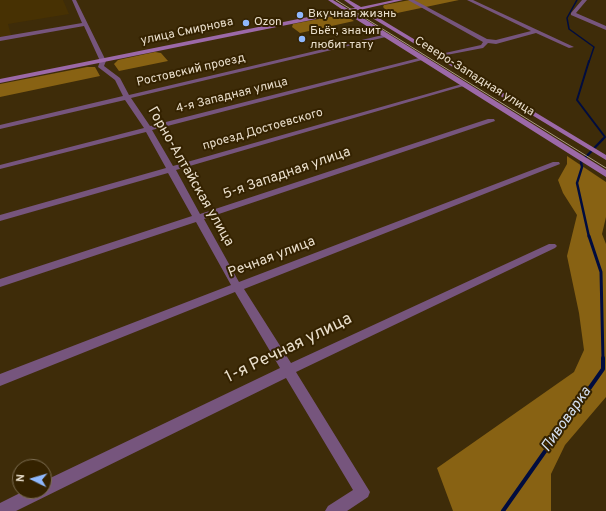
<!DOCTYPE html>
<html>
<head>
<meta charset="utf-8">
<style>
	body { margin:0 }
	#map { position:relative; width:606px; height:511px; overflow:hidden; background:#3e2c09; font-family:Overpass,sans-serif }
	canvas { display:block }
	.north { position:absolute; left:12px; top:459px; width:40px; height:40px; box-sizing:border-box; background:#342200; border:1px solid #7c6d51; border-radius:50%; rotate:275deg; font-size:11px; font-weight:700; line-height:16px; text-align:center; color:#e9decb }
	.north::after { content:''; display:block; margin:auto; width:14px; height:18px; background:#8fb8fd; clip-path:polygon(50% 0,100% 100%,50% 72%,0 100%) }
</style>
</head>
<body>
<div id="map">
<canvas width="606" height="511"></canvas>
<div class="north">N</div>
</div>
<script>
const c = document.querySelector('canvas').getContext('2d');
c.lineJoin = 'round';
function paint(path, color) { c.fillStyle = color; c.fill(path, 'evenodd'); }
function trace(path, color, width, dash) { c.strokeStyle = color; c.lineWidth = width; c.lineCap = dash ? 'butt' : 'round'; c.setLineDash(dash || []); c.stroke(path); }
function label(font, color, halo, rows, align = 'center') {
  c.font = font + ' Overpass,sans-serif'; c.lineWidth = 4; c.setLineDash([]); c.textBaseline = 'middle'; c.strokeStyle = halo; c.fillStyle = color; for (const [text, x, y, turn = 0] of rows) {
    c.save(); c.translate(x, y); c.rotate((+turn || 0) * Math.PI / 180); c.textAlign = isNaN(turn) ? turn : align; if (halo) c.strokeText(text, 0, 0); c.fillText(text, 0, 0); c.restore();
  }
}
paint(new Path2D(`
	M0 0H63L69 14 8 24 11 35 0 37Z`), '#473103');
paint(new Path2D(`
	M410 0H459L383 16 376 12 386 10 383 7 384 5Z
	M339 15H345L354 21 300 33 292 27 293 24Z
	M155 52 161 53 168 61 119 71 114 64 118 60Z
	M87 67H95L100 76 0 97V84Z
	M567 156 606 182V217L602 234 606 244V397L565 445 551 474V511H453L437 468 574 372 584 350 579 313 567 256 577 215 563 193 558 180 567 164Z`), '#886213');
trace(new Path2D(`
	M577 0 567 18 569 29 594 47 589 62`), '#000c3f', 1.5);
trace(new Path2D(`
	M589 61 577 100 605 137 602 140`), '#000c3f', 2);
trace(new Path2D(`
	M589 237 577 183 582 167 581 162 603 139`), '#000c3f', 2.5);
trace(new Path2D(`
	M589 236 601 272 603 359`), '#000c3f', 3);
trace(new Path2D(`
	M503 511 603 369V358`), '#000c3f', 4);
paint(new Path2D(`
	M72 0H76L106 61 104 66 120 78 129 95 387 34 390 36 131 98 150 126 423 57 426 59 152 130 173 166 462 84 467 85 176 170 200 214 488 119H494L495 121 204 219 239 282 553 162H559L560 164 244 289 291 363 549 244H555L557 246 555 248 296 372 370 492 368 497 347 511H325L328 506 353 490 286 378 16 511H0V503L24 491H44V481L280 368 235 292 0 386V374L231 285 196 222 0 287V279L192 216 168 173 0 221V215L166 168 146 132 0 169V165L144 128 125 100 0 129V125L123 96 115 80 98 67 100 61 84 26 0 41V37L82 23Z
	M408 0H414L487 39 496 40 531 31 467 0H473L574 47 569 48 536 33 496 44 488 43 483 48 436 57V55L481 45 483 42Z
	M582 0H587L576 13 606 26V30L571 15V13Z`), '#76557d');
paint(new Path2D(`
	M328 0H333L348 9 355 8 344 0H349L361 7 394 0H403L364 9 606 155V160L359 10 352 11 606 170V177L346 13 0 83V79L343 10Z`), '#9c69a8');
trace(new Path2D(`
	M336 0 606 168`), '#a89a81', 1);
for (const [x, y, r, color] of [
	[300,15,4,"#8fb8fd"],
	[246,23,4,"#8fb8fd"],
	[302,39,4,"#8fb8fd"]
]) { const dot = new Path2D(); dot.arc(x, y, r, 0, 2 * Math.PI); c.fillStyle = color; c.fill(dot); trace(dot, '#342200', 1.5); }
label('12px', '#e9decb', '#342200', [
	["Вкучная жизнь",308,15],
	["Ozon",254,23],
	["Бьёт, значит",310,32],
	["любит тату",310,46]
], 'left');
label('12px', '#e9decb', '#342200', [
	["улица Смирнова",187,32,-12],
	["Ростовский проезд",191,71,-13],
	["Северо-Западная улица",474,77,32],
	["4-я Западная улица",232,96,-14],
	["проезд Достоевского",263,130,-16]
]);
label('14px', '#e9decb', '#342200', [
	["5-я Западная улица",287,174,-19],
	["Горно-Алтайская улица",190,177,60],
	["Речная улица",272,258,-21]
]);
label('italic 15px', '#d4dff0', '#342200', [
	["Пивоварка",567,420,-55]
]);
label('17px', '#e9decb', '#342200', [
	["1-я Речная улица",289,349,-26]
]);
</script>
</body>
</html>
